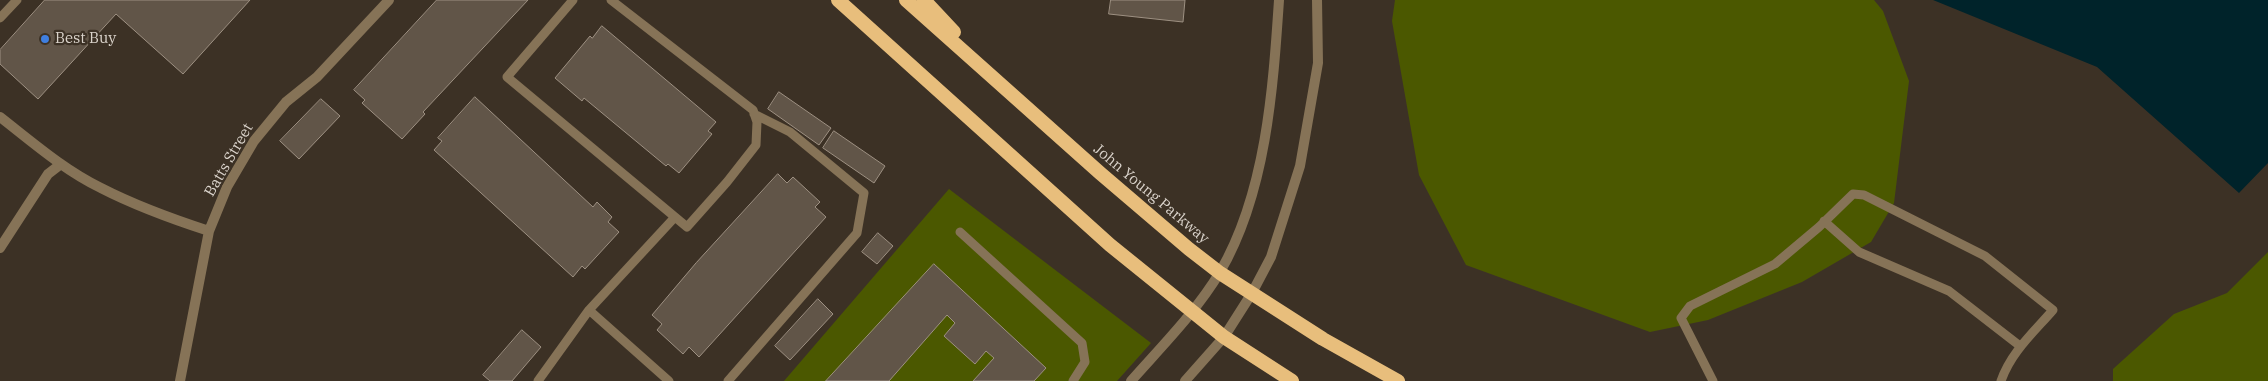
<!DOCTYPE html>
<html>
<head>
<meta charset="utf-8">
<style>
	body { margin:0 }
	canvas { display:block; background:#3c3125 }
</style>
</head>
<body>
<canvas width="2268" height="381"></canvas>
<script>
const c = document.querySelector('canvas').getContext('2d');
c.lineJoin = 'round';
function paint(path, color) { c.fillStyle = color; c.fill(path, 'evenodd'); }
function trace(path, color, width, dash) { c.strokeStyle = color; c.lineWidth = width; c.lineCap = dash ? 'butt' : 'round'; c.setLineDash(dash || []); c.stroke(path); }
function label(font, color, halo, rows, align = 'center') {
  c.font = font + ' "IBM Plex Serif",serif'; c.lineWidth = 4.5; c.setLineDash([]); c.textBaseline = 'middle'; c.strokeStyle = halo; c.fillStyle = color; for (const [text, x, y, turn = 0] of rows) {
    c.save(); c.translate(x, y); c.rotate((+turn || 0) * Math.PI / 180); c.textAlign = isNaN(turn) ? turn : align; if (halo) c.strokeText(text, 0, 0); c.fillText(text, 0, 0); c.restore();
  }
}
paint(new Path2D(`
	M1395 0H1874L1883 11 1909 81 1894 203 1871 242 1802 282 1708 320 1650 332 1466 265 1419 175 1392 21Z
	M949 189 1151 343 1117 381H784Z
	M2268 252V381H2113V369L2174 314 2227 293Z`), '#4b5800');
paint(new Path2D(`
	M1933 0H2268V163L2239 193 2097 67Z`), '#00232a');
const building = new Path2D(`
	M45 0H250L183 74 116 14 38 99 0 64V50Z
	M437 0H528L423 112 425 114 402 139 362 103 365 100 354 90Z
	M1111 0H1185L1183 22 1109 14Z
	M602 26 716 122 708 131 712 134 679 173 668 164 666 166 584 98 582 101 555 78 590 36 592 38Z
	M779 92 831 128 819 145 768 109Z
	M475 97 593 207 597 202 612 217 608 222 619 232 585 269 582 266 573 277 434 150 442 141 438 138Z
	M321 99 340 116 299 159 280 141Z
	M834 131 885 166 874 183 823 148Z
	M778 174 787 183 793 177 820 202 815 207 826 217 699 357 689 347 683 354 657 330 662 324 652 315 696 263Z
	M878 233 893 246 877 264 862 252Z
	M934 264 1046 368 1034 381H973L994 358 986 351 975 364 944 336 955 323 947 315 889 381H826Z
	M818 299 833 314 790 360 775 346Z
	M522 330 541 347 512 381H490L483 375Z`);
paint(building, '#615548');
trace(building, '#9d9082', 1);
trace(new Path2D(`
	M573 0 507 77 687 227 727 182 756 145 757 122 753 110 611 0
	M0 18 17 0
	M1824 221 1859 252 1949 291 2020 346
	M960 232 1082 343 1085 362 1073 381
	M589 310 669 381
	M538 381 589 310 675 217
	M728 381 857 233 864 193 790 132 754 114
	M1713 381 1681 318 1690 306 1775 264 1819 227 1853 194 1864 195 1985 256 2053 310C2034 332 2011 352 2001 381`), '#867357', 9);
trace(new Path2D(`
	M0 117C32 142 64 170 101 188 136 206 172 219 209 231
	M0 248 48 174 61 164
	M180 381 209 231 227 187 254 141 286 102 317 77 389 0`), '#867357', 10);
trace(new Path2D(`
	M1131 381C1161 347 1196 312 1220 272 1266 193 1273 90 1279 0
	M1185 381 1224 337 1252 293 1271 257 1300 166 1318 63 1317 0`), '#867357', 10);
trace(new Path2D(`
	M838 0 1110 245 1224 337 1292 381
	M906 0 1100 173 1189 249 1220 273 1323 339 1398 381
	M924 0 954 32`), '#e8be7c', 14);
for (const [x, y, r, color] of [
	[45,39,5,"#3f7fe0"]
]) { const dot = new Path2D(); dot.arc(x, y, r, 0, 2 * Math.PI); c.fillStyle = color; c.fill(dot); trace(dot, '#3c3125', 2); }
label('15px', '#dad3cb', '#3c3125', [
	["Best Buy",55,39]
], 'left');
label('15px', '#dad3cb', '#3c3125', [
	["Batts Street",229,160,-60],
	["John Young Parkway",1151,194,40]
]);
</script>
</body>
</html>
